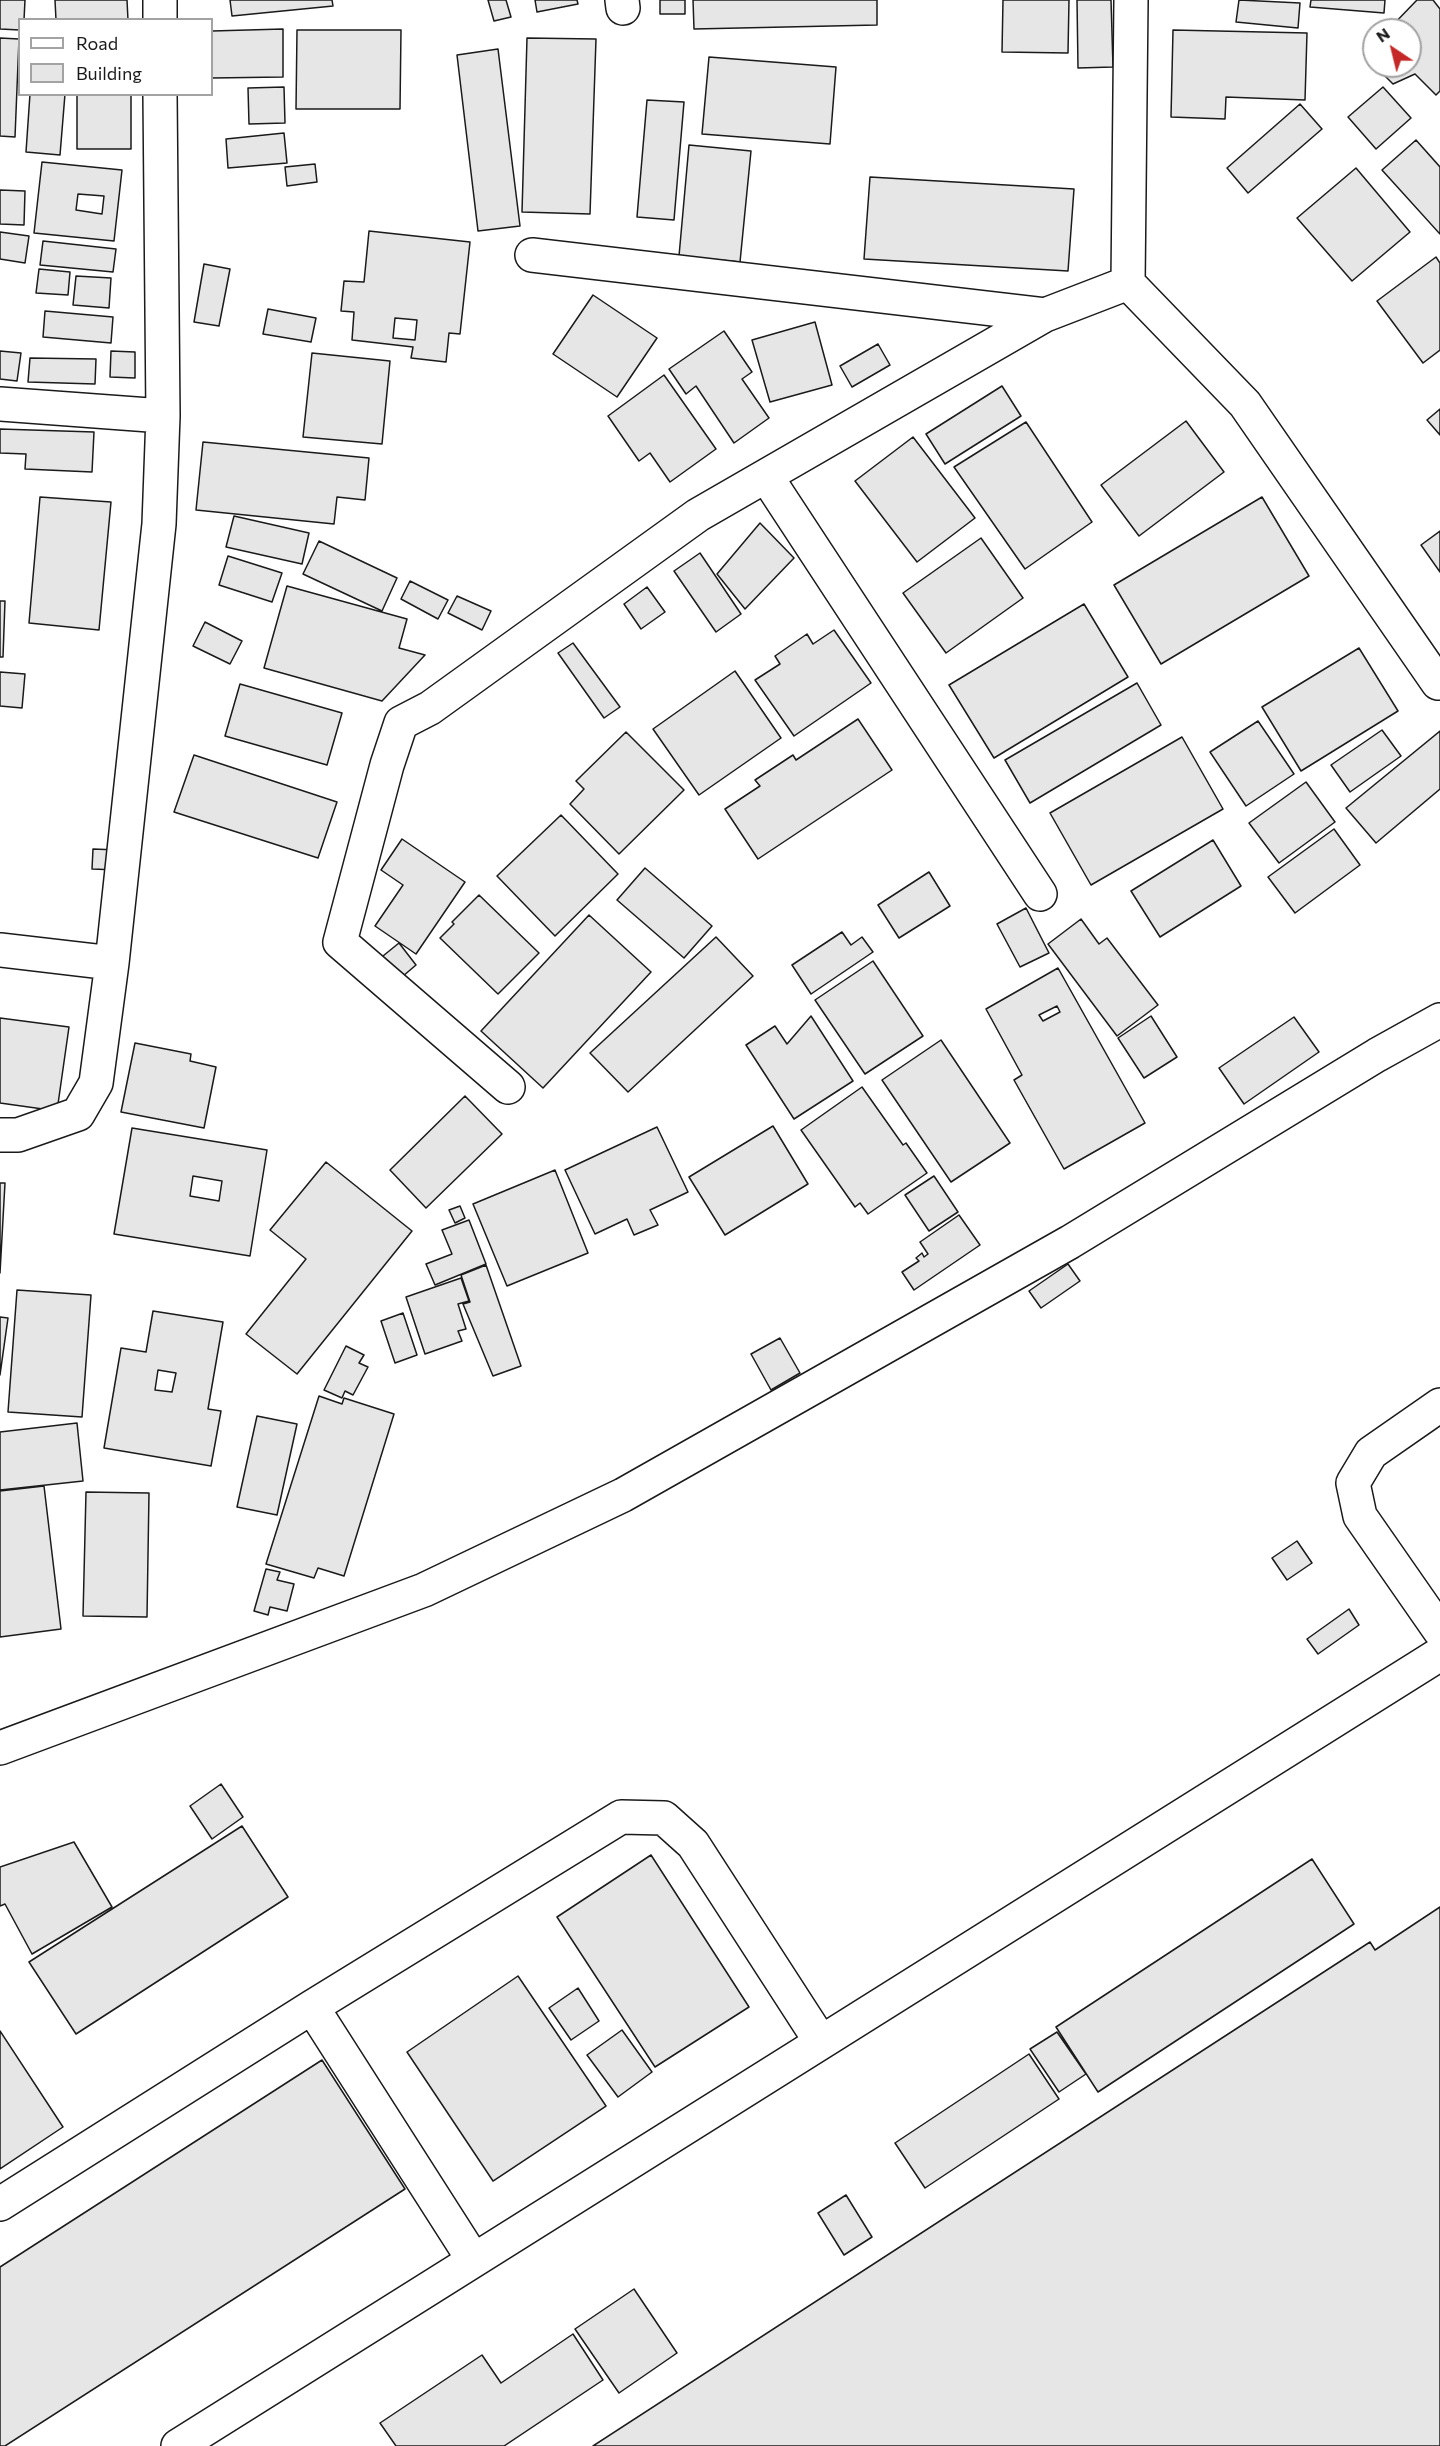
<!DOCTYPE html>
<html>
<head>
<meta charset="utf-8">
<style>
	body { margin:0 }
	#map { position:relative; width:1440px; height:2446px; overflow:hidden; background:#fff; font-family:Commissioner,sans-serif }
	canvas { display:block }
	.legend { position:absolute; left:18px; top:18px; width:195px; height:78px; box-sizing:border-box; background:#fff; border:2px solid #a3a3a3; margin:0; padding:8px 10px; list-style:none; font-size:18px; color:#1a1a1a }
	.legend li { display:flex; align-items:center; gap:12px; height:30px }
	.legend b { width:30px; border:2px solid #a3a3a3 }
	.north { position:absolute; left:1362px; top:18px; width:60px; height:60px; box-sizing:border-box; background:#fff; border:2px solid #a3a3a3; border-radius:50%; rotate:325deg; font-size:16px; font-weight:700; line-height:24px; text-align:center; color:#1a1a1a }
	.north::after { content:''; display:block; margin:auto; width:21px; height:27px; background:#c62828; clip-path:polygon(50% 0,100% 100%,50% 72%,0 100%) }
</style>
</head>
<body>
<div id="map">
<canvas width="1440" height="2446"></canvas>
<ul class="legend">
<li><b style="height:8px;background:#fff"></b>Road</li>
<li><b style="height:16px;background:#e6e6e6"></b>Building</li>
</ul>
<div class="north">N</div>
</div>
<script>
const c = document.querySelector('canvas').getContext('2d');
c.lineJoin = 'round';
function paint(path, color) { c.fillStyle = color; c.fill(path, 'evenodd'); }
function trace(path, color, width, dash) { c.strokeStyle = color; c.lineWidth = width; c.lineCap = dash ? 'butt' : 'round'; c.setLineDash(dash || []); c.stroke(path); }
const building = new Path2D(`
	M0 0H25L24 20H20V30L0 29Z
	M55 0H127L128 20H56Z
	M230 0H332L333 6 232 16Z
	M488 0H506L511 17 494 21Z
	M535 0H577L578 4 537 12Z
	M660 0H685V14H660Z
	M693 0H877V25L694 29Z
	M1003 0H1069L1068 53 1002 52Z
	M1077 0H1111L1113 67 1078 68Z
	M1239 0 1300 3 1298 28 1236 22Z
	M1311 0H1385L1384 13 1310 7Z
	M1417 0H1433L1440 9V91L1436 95 1415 74 1393 84 1375 66H1410V30H1388Z
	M283 29V77L212 78V31Z
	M297 30H401L400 109H296Z
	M1173 30 1307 33 1305 100 1226 97 1225 119 1171 117Z
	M0 38 19 39 15 137 0 136Z
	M527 38 596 39 590 214 522 212Z
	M1374 45V65L1364 55Z
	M498 49 520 226 478 231 457 55Z
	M709 57 836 67 830 144 702 134Z
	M284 87 285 123 249 124 248 88Z
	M1383 87 1411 118 1376 149 1348 117Z
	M30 94H65L60 155 26 152Z
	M77 94H131V149H77Z
	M647 100 684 102 674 220 637 217Z
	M1300 104 1322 129 1248 193 1227 168Z
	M284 133 287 163 228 168 226 139Z
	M1416 140 1440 167V234L1382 170Z
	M689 145 751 151 740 262 679 256Z
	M42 162 122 170 114 241 34 233ZM78 194 104 196 102 214 76 210Z
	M315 164 317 182 287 186 285 167Z
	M1356 168 1410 232 1352 281 1297 218Z
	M870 177 1074 189 1068 271 864 259Z
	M0 190 25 191 24 225 0 224Z
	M369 231 470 242 460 334 449 333 446 362 411 358 413 347 352 340 354 312 341 311 344 281 364 282ZM395 318 417 320 415 340 393 338Z
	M0 232 29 236 25 263 0 259Z
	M43 241 116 249 113 272 40 265Z
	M1436 257 1440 263V350L1423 363 1377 301Z
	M204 264 230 269 219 326 194 322Z
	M39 269 70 272 68 295 36 293Z
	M76 276 111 278 109 308 73 305Z
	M593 295 657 338 617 397 553 354Z
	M268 309 316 318 311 342 263 334Z
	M45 311 113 317 111 343 43 337Z
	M815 322 832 385 770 402 752 340Z
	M724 331 752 372 742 379 769 418 734 443 696 386 686 394 669 369Z
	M878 344 890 365 852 387 840 366Z
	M0 351 21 353 17 381 0 379Z
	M111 351 135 352V378L110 377Z
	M312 353 390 361 382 444 303 437Z
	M30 358 96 359 95 384 28 382Z
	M664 375 716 449 670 482 650 453 639 461 608 416Z
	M1002 386 1021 416 945 464 926 434Z
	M1440 409V435L1427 420Z
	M1186 421 1224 472 1139 536 1101 485Z
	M1026 422 1092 522 1025 569 954 467Z
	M0 429 94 432 92 472 25 469 26 454 0 453Z
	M913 437 975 518 917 562 855 481Z
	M203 442 369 458 365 500 337 497 334 524 196 510Z
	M40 497 111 502 99 630 29 623Z
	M1262 497 1309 576 1161 664 1114 585Z
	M234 516 309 533 302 564 226 547Z
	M760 523 794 558 745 609 717 574Z
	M1440 531V572L1421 545Z
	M981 538 1023 598 946 653 903 593Z
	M319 541 397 578 382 611 303 574Z
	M700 553 741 614 716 632 674 571Z
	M228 556 282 573 272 602 219 585Z
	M410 581 448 600 438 619 401 599Z
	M287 586 407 619 399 648 425 655 382 701 264 668Z
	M647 587 665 612 641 629 624 604Z
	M457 596 491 611 482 630 448 613Z
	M0 601H5L3 657H0Z
	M1084 604 1128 677 994 758 949 685Z
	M205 622 242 641 230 664 193 646Z
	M834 630 871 683 794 736 755 680 780 664 775 656 807 634 813 644Z
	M573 643 620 707 604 718 558 653Z
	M1359 648 1398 711 1301 771 1262 707Z
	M735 671 781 738 699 795 653 729Z
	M0 672 25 674 22 708 0 706Z
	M1137 683 1161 725 1030 803 1005 760Z
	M240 684 342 713 327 765 225 736Z
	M858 719 892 770 758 859 725 809 760 786 755 780 793 755 796 760Z
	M1258 721 1294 774 1246 806 1210 752Z
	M1382 730 1401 756 1350 792 1331 765Z
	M1440 731V789L1376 843 1346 808Z
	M626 732 684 790 619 854 570 804 584 789 576 781Z
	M1182 737 1223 809 1091 885 1050 813Z
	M194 755 337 802 318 858 174 812Z
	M1306 782 1335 822 1279 863 1249 823Z
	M561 815 618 874 555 936 497 876Z
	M1334 829 1360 865 1295 913 1268 877Z
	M402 839 465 882 416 954 375 926 403 885 381 870Z
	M1213 840 1241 886 1160 937 1131 891Z
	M93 849 118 850 117 870 92 869Z
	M645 868 712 926 684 958 617 900Z
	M929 872 950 906 899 938 878 905Z
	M479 895 539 953 498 994 440 938 454 924 452 922Z
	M1026 908 1049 953 1020 967 997 924Z
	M589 915 651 972 543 1088 481 1031Z
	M1081 919 1099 944 1107 938 1158 1005 1117 1036 1048 944Z
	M842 932 851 945 862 937 873 952 811 994 792 965Z
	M716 937 753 976 628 1092 590 1053Z
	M399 943 416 965 396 982 378 960Z
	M873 961 923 1036 865 1074 815 1000Z
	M1058 968 1145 1123 1064 1169 1014 1080 1022 1075 986 1009ZM1057 1006 1060 1012 1043 1021 1039 1015Z
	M811 1016 853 1081 794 1119 746 1045 775 1026 787 1044Z
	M1151 1016 1177 1057 1144 1078 1118 1038Z
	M1294 1017 1319 1052 1244 1104 1219 1068Z
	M0 1018 69 1027 57 1111 0 1103Z
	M941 1040 1010 1143 951 1182 882 1080Z
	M135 1043 191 1054 190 1061 216 1067 204 1128 121 1112Z
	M862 1087 903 1145 906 1143 927 1173 868 1214 860 1203 855 1207 801 1130Z
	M465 1096 502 1134 426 1208 390 1170Z
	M773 1126 808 1184 725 1235 689 1177Z
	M657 1127 688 1192 650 1210 658 1225 634 1235 627 1219 595 1234 565 1170Z
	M132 1128 267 1150 250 1256 114 1234ZM193 1176 222 1181 219 1201 190 1196Z
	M326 1162 412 1231 297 1374 246 1334 306 1259 270 1230Z
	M555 1170 588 1253 507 1286 473 1204Z
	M934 1176 958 1212 929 1231 905 1195Z
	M0 1183H5L0 1273Z
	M460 1206 465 1218 455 1223 449 1210Z
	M959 1215 980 1245 914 1290 902 1272 919 1261 916 1258 922 1253 924 1257 928 1254 920 1242Z
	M469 1220 486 1264 435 1285 426 1264 452 1254 442 1230Z
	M1068 1264 1080 1281 1041 1308 1029 1291Z
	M486 1265 521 1366 493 1376 463 1304 470 1302 461 1275Z
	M461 1278 469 1301 458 1304 466 1329 458 1331 462 1341 425 1354 406 1297Z
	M17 1290 91 1295 82 1417 8 1412Z
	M153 1311 223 1322 208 1409 221 1411 211 1466 104 1448 121 1348 146 1352ZM158 1370 176 1373 172 1392 155 1390Z
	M403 1313 417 1355 395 1363 381 1321Z
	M0 1317 8 1318 0 1375Z
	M780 1338 800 1373 771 1390 751 1354Z
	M346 1346 364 1355 359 1363 368 1367 353 1395 345 1391 342 1398 324 1390Z
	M319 1396 342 1404 344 1398 394 1414 344 1576 318 1568 314 1578 266 1564Z
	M257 1416 297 1424 277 1515 237 1507Z
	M77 1423 83 1481 0 1490V1432Z
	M44 1486 61 1629 0 1637V1491Z
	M86 1492 149 1493 147 1617 83 1616Z
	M1297 1541 1312 1563 1287 1580 1272 1558Z
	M266 1569 280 1572 277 1580 294 1584 287 1611 270 1607 268 1615 254 1611Z
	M1349 1609 1359 1625 1318 1654 1307 1639Z
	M221 1784 243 1817 212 1839 190 1806Z
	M242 1826 288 1897 76 2034 29 1962Z
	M74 1842 112 1907 32 1954 5 1904 0 1906V1867Z
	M651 1855 749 2007 655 2067 557 1917Z
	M1312 1859 1354 1924 1098 2092 1056 2027Z
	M1440 1907V2446H593L1370 1942 1375 1950Z
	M518 1976 606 2106 493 2181 407 2052Z
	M578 1988 599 2021 571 2040 549 2008Z
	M622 2030 652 2072 618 2097 587 2055Z
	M0 2031 63 2127 0 2169Z
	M1057 2032 1086 2074 1059 2092 1030 2049Z
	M1029 2054 1059 2099 925 2188 895 2143Z
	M322 2060 405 2189 5 2446H0V2267Z
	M846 2195 872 2237 844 2255 818 2213Z
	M634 2289 677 2353 619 2393 575 2329Z
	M573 2334 603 2380 504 2446H396L380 2423 482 2355 501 2383Z`);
paint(building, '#e6e6e6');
trace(building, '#1a1a1a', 1.5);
const minor = new Path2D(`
	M160 0V20
	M622 0 623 8
	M1131 0 1128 283 1245 404 1438 683
	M532 255 1045 315
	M0 404 163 416
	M766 476 1040 894
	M0 950 112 963
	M508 1087 340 942 387 765 401 723 430 708 698 515 1045 315 1128 283
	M0 1135H18L78 1114 96 1083 112 963 159 524 163 416 160 94
	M1440 1405 1371 1453 1353 1483 1360 1516 1440 1631
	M0 1748 424 1590 623 1495 1070 1242 1377 1055 1440 1020
	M312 2007 473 2259
	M0 2204 312 2007 621 1817 664 1818 693 1844 821 2042
	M178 2446 1440 1654`);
trace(minor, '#1a1a1a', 36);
trace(minor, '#fff', 33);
</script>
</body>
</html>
